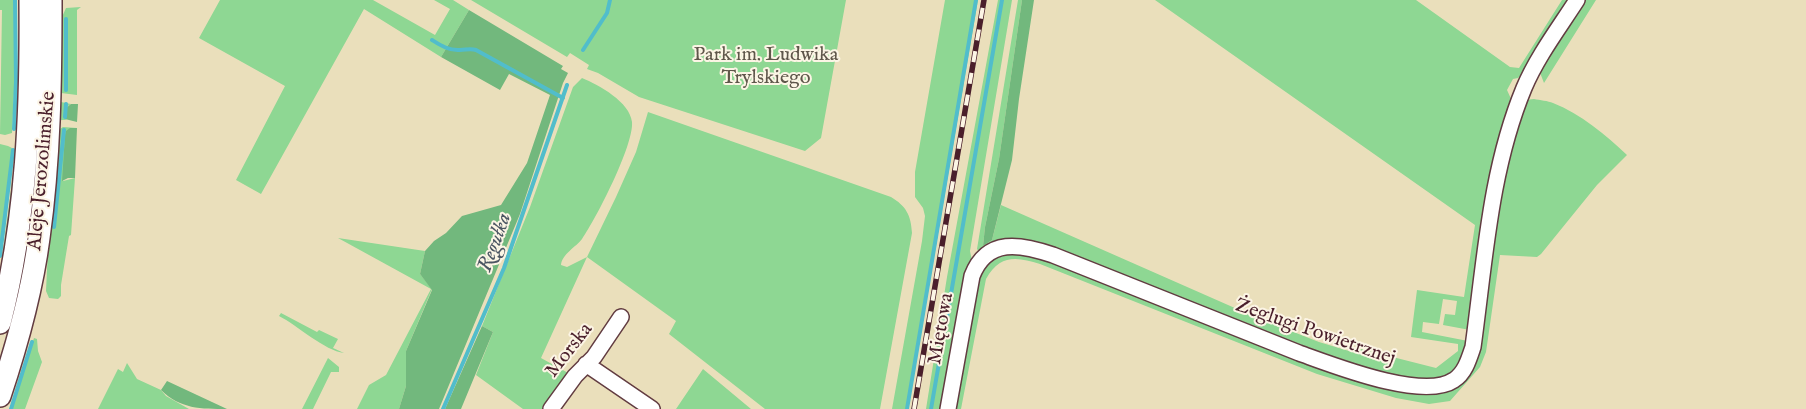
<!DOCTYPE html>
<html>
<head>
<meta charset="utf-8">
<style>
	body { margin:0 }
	canvas { display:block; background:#eadfbb }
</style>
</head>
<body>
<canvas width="1806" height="409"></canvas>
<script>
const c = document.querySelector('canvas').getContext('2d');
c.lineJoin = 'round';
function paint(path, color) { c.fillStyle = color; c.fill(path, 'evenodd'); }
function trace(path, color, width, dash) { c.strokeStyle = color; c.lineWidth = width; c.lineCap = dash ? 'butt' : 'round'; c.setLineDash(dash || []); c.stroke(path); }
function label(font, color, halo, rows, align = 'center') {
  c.font = font + ' "IM FELL English",serif'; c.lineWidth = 4; c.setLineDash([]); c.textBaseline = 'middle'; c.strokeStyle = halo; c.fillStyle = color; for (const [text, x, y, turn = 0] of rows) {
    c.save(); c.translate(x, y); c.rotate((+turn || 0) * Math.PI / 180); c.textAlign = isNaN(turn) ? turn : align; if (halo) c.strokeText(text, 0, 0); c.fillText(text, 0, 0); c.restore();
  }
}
paint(new Path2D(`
	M0 0H14L15 73 12 133 5 135 0 134 2 10H0Z
	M220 0H373L435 35 450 9 434 0H453L469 10 441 57 364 9 261 194 236 180 285 86 199 38Z
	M471 0H846L821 138 805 151 639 97 598 73 587 69 589 65 570 53 567 57Z
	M945 0H978L908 409H892L922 241 925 216 923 208 915 197V172Z
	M998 0H1012L970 251 972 261 967 270 960 295 942 409H926L947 277Z
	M1018 0H1022L999 159 985 227 983 246 992 240 1001 205 1253 316 1319 342 1359 354 1361 349 1436 368 1458 351V344L1411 337 1417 290 1464 297 1475 225 1155 0H1416L1510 67 1519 68 1562 0H1570L1523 73 1518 78 1513 79 1507 90 1512 101 1470 330 1443 325 1445 314 1455 315 1457 301 1443 299 1439 324 1423 322 1422 332 1468 341 1465 356 1450 376 1427 383 1351 366 1036 244 980 253 977 249Z
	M1582 0H1596L1544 83 1539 70Z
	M81 7 77 10V95L61 93 62 17 66 8Z
	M582 78C599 85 630 102 632 122 634 145 596 219 582 239 576 247 562 254 561 265L567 267 587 257 616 197 636 152 648 112 891 197C906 206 911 215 912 233L880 409H765L669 334 676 321 587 257 541 358 570 374 545 409H523L476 375 493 332 482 326 530 207 573 87Z
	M1534 99C1540 100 1548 101 1553 103 1581 114 1606 135 1627 155L1597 185 1541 254 1537 257 1500 255 1486 352 1480 367 1450 401 1429 404 1396 398 1317 374 1040 264C1017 257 1000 254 986 279L961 409H953L976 282C991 253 999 253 1029 254L1381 384 1466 376 1502 181 1525 100Z
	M61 102 71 104C65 107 65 113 65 119L67 120H60Z
	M63 127 77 128H70L63 181 75 178 71 235 69 236 61 285V296L58 299 49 298 46 291 48 249 60 129Z
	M0 144 8 146 12 148 0 245Z
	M16 151 17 157 6 248 0 275Z
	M338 238 425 251 420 274 432 289 406 351V386L399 409H357L369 385 386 375 431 289Z
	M281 313 317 332 319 330 338 339 333 348 344 353C325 351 297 325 279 316Z
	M34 338 37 339 38 351 42 362 25 409H10Z
	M328 358 339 367V372H331L313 409H302Z
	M127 363 137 379 161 390 166 396 189 409H98L118 369 123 372Z
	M703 369 751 409H676Z`), '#8ed793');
paint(new Path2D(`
	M1022 0H1034L1019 99 1012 160 992 240 983 246 985 227 999 159Z
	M469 10 563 66 561 69 568 73 563 83 520 214 439 409H399L406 386V351L432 290 420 274 425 251 434 241 446 233 462 216 501 205 527 163 550 95 509 74 500 90 441 57Z
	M71 104H78L77 122 65 119 66 108Z
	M70 128H77L75 178H68L62 181 65 135 66 131Z
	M482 326 493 332 461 409H445Z
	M167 381 227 409C201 409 180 409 161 390Z`), '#72b87d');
trace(new Path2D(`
	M432 40C440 45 449 51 460 50 466 50 470 48 476 50L563 98
	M583 50 607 13 610 0
	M66 90V19
	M65 117 66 104
	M14 129 16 81 15 0
	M54 227 64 130
	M0 256 13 150
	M11 409 32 342
	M443 409 504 268 567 85
	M907 409 976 0
	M931 409 1002 0`), '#51bdcb', 4);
const minor = new Path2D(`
	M586 364 652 409
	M551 409 575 376 594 357 621 317
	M948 409 972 276C987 237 1021 244 1053 255L1299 353C1333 365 1423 401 1454 380 1465 373 1469 359 1473 347 1485 260 1490 170 1524 88 1537 57 1559 28 1577 0`);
const secondary = new Path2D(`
	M0 323C27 218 31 108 30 0
	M0 396C17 345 32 292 39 238 50 160 51 79 51 0`);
trace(minor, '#623c41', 18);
trace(secondary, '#623c41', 24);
trace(minor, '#fff', 15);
trace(secondary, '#fff', 21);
const rail = new Path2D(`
	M914 409 984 0`);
trace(rail, '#4a1f2b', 5.5);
trace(rail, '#fcf5e5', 4, [11]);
label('20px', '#5e564a', '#fcf5e5', [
	["Park im. Ludwika",766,56],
	["Trylskiego",766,79]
]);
label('20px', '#4a1f2b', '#fcf5e5', [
	["Aleje Jerozolimskie",43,171,-85],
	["Miętowa",942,329,-80],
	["Żeglugi Powietrznej",1315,333,19],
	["Morska",570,351,-52]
]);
label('italic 21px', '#4c5663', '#fcf5e5', [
	["Regułka",496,243,-70]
]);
</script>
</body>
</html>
